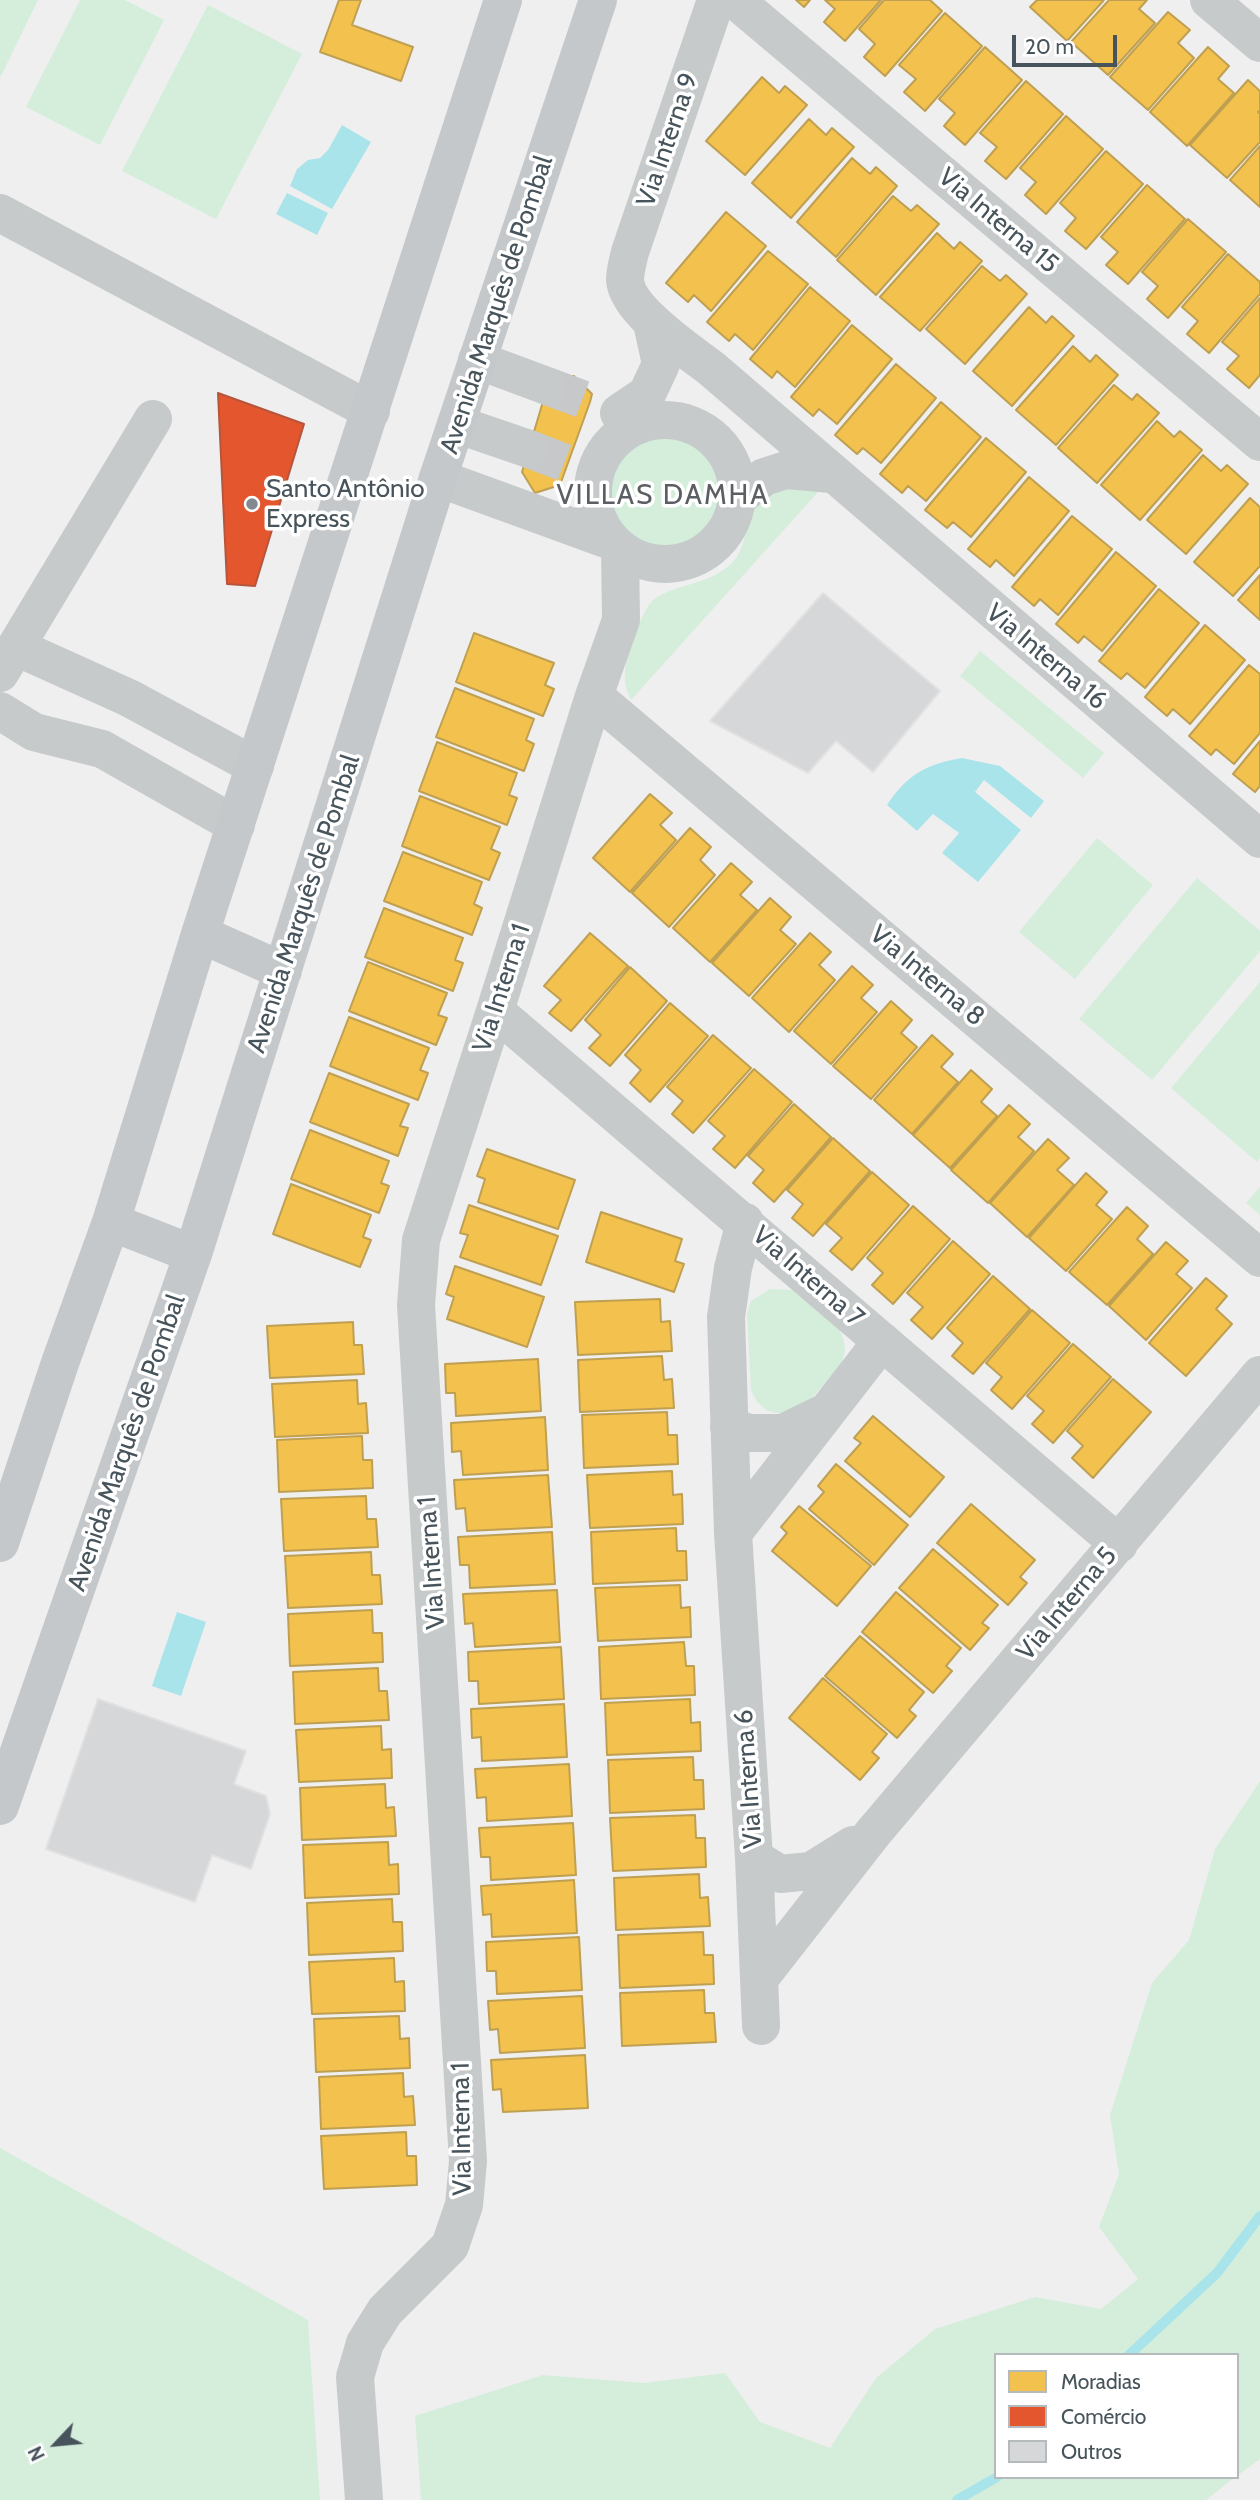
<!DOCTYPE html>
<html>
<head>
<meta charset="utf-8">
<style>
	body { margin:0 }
	#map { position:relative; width:1260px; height:2500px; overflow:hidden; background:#f0efef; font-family:Cabin,sans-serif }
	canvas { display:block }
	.legend { position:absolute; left:994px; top:2353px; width:245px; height:126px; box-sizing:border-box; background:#fff; border:2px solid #b5bbbd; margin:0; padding:9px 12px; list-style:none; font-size:21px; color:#47545b }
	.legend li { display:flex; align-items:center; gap:14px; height:35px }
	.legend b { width:35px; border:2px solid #b5bbbd }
	.north { position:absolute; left:21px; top:2409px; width:70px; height:70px; -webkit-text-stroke:5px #fff; paint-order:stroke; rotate:244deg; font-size:19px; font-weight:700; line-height:28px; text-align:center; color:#47545b }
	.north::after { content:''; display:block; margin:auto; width:24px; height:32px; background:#47545b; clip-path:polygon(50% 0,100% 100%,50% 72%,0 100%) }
	.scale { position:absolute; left:1012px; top:35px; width:105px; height:32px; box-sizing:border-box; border:4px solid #47545b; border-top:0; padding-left:9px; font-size:21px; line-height:24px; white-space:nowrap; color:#47545b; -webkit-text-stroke:5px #fff; paint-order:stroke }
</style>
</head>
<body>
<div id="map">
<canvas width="1260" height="2500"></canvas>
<ul class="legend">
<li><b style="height:19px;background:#f2c14e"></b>Moradias</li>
<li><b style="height:19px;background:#e4572e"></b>Comércio</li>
<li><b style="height:19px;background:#d6d7d8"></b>Outros</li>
</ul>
<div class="north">N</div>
<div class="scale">20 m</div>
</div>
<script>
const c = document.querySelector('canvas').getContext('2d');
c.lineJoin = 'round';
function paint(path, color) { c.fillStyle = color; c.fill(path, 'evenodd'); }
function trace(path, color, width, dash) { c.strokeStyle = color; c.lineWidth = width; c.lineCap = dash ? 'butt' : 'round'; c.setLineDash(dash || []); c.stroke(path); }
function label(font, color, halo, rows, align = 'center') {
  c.font = font + ' Cabin,sans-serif'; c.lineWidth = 7; c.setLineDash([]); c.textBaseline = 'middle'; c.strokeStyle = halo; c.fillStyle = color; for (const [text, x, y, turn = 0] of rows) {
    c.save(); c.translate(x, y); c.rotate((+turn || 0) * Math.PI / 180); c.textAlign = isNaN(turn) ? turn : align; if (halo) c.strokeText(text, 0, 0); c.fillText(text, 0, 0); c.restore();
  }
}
paint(new Path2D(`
	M0 0H38L1 76H0Z
	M80 0H125L164 20 100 145 26 107Z
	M208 5 302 54 216 219 122 171Z
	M608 494a57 57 0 1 1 114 0a57 57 0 1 1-114 0Z
	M772 486 819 491 631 700C626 691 624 681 625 670 627 653 642 606 657 597 681 583 706 585 730 565 747 550 744 524 755 507 760 499 767 493 772 486Z
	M980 651 1104 753 1083 778 960 676Z
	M1097 838 1153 885 1075 979 1019 932Z
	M1197 878 1260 931V951L1152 1080 1079 1019Z
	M1260 982V1158L1257 1162 1171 1088Z
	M1260 1187V1215L1246 1203Z
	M770 1289 793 1290 839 1329 844 1341 845 1352 841 1364 803 1409 789 1414 776 1413 766 1410 757 1402 751 1390 747 1313 751 1301Z
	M1260 1781V2459L1237 2476V2355H996V2477H1235L1206 2500H421L415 2416 543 2375 644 2383 725 2373 760 2422 830 2448 876 2378 935 2329 1035 2297 1101 2309 1138 2279 1099 2227 1119 2174 1110 2115 1152 1983 1189 1940 1215 1849Z
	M0 2148 308 2320 320 2500H0Z`), '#d4eedb');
paint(new Path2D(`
	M342 125 371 142 332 209 290 186 297 169 308 160 320 158 328 150Z
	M287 193 328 213 317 235 276 214Z
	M962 758 1000 766 1044 801 1031 818 984 780 975 792 1021 830 978 882 942 853 959 833 933 814 917 831 887 805C907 775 926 764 962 758Z
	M177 1612 206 1622 181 1696 152 1686Z`), '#aae4eb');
const homes = new Path2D(`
	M339 0H361L352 25 413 47 401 81 320 52Z
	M796 0H810L804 7Z
	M825 0H881L845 41 824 22 835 9Z
	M884 0H930L942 11 885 76 864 57 875 44 859 29Z
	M1037 0H1104L1067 41 1030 7Z
	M1109 0H1147L1139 9 1155 23 1108 75 1071 42Z
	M1168 12 1190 30 1178 43 1194 58 1148 110 1110 77Z
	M945 13 982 46 925 111 904 92 916 79 899 65Z
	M985 47 1022 80 965 145 944 126 955 113 939 99Z
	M1208 47 1229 66 1218 79 1234 93 1187 146 1150 112Z
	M762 77 779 93 785 86 807 105 745 175 706 141Z
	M1248 80 1260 91V110L1258 112 1260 114V142L1227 178 1190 145Z
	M1026 81 1063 114 1006 179 985 161 997 147 980 133Z
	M1066 116 1103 149 1046 214 1025 195 1036 182 1020 168Z
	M809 119 826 135 832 128 854 147 791 218 752 183Z
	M1260 146V207L1230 180Z
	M1106 151 1143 184 1086 249 1065 231 1076 218 1060 203Z
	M852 158 870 174 876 167 897 186 836 257 797 222Z
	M1147 185 1185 219 1128 284 1106 265 1118 252 1101 237Z
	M893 196 911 211 917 205 939 224 876 295 837 260Z
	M726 212 766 246 711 311 694 295 688 302 666 283Z
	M1188 219 1226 252 1168 318 1147 299 1158 286 1142 272Z
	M937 233 954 249 960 242 982 261 920 331 880 297Z
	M768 251 808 284 753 350 735 334 729 341 707 322Z
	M1228 254 1260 282V294L1209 353 1187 334 1198 321 1182 307Z
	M982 266 1000 281 1006 275 1027 294 965 364 926 329Z
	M810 287 850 321 795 387 777 371 772 378 750 359Z
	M1260 298V375L1249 388 1227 369 1239 356 1222 342Z
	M1029 307 1046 323 1052 316 1074 336 1012 406 973 371Z
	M852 325 892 359 837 424 819 409 813 416 791 397Z
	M1073 346 1090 362 1096 355 1118 375 1056 445 1016 410Z
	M896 364 936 398 881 463 863 448 857 454 835 435Z
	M574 376 592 394 590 402 560 485 535 493 522 472 550 378Z
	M1114 385 1132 400 1137 394 1159 413 1097 483 1058 448Z
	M941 402 981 437 926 501 908 486 902 493 880 474Z
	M1157 421 1174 437 1180 431 1202 450 1140 520 1101 485Z
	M986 438 1026 472 971 537 953 522 947 528 925 510Z
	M1203 455 1221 471 1227 465 1248 484 1186 554 1147 520Z
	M1029 477 1069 511 1014 576 996 560 990 567 968 549Z
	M1250 498 1260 507V566L1233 596 1194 562Z
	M1072 516 1112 549 1058 615 1040 599 1034 606 1012 587Z
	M1116 552 1156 586 1102 651 1084 636 1078 643 1056 624Z
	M1260 575V620L1238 600Z
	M1159 589 1199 623 1145 688 1127 673 1121 679 1099 661Z
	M1205 625 1245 660 1190 724 1173 709 1167 716 1145 697Z
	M474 633 554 663 545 685 554 689 543 716 456 682Z
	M1249 665 1260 674V733L1234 764 1216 749 1211 755 1189 736Z
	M455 688 534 719 526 740 534 744 524 771 436 737Z
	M1260 741V786L1255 792 1233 774Z
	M437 742 517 773 509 795 517 798 507 825 419 791Z
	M650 794 672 813 660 825 676 840 630 892 593 858Z
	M420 796 500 827 491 849 500 853 489 880 402 846Z
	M690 828 711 847 700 860 715 875 669 927 632 893Z
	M403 852 482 882 474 904 482 908 472 935 384 901Z
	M731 863 752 882 740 895 757 910 710 962 673 928Z
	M770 898 791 917 780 930 796 944 749 996 712 963Z
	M384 908 463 938 455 960 463 963 453 991 365 957Z
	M590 933 628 966 571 1031 549 1013 561 1000 544 986Z
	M810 933 831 952 819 965 835 980 789 1032 752 998Z
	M368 962 447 993 438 1015 447 1018 436 1045 349 1011Z
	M852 966 873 985 861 998 877 1012 831 1064 794 1031Z
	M630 967 667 1001 610 1066 589 1048 601 1035 585 1020Z
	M891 1001 912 1020 901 1033 917 1047 871 1099 833 1066Z
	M670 1003 708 1036 650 1102 630 1083 641 1070 625 1055Z
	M349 1017 429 1048 420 1070 428 1073 418 1100 330 1066Z
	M713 1035 751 1068 693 1133 672 1114 683 1101 667 1087Z
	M932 1035 953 1054 941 1067 958 1082 912 1134 874 1100Z
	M754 1069 792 1102 735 1168 713 1149 725 1136 708 1121Z
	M971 1070 992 1089 981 1102 997 1116 950 1168 913 1135Z
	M329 1073 409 1104 400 1126 408 1128 398 1156 310 1122Z
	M794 1104 831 1137 774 1202 753 1183 764 1170 748 1156Z
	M1009 1105 1030 1124 1018 1137 1034 1151 988 1203 951 1170Z
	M310 1130 389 1161 381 1183 389 1186 379 1213 291 1179Z
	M833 1138 870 1171 813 1236 792 1218 803 1204 787 1190Z
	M1048 1139 1069 1158 1057 1170 1074 1185 1027 1237 990 1203Z
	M487 1149 575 1180 558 1229 478 1202 485 1179 477 1176Z
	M872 1172 909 1205 852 1270 830 1251 842 1238 826 1224Z
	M1086 1173 1107 1192 1096 1205 1112 1219 1066 1271 1029 1238Z
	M291 1184 371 1215 363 1237 371 1240 360 1267 273 1234Z
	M469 1205 558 1236 541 1285 460 1257 468 1235 460 1233Z
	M913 1206 950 1239 893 1304 872 1285 883 1273 867 1258Z
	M1127 1207 1148 1226 1137 1239 1153 1254 1107 1305 1069 1272Z
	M601 1212 682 1239 675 1261 684 1264 674 1292 586 1262Z
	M953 1241 990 1274 932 1339 911 1320 923 1307 907 1293Z
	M1166 1242 1188 1261 1176 1274 1192 1288 1146 1340 1109 1306Z
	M455 1266 544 1297 527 1347 447 1319 454 1297 446 1294Z
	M993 1276 1030 1309 973 1374 952 1356 963 1343 947 1328Z
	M1206 1278 1227 1296 1216 1309 1232 1324 1186 1376 1149 1343Z
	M660 1299 661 1322 670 1321 672 1351 578 1355 575 1302Z
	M1032 1310 1070 1343 1012 1409 991 1390 1002 1377 986 1363Z
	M353 1322 354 1345H362L364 1374 270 1378 267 1326Z
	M1073 1344 1111 1377 1053 1443 1032 1424 1044 1411 1027 1396Z
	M662 1356 664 1380 672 1379 674 1408 580 1412 578 1360Z
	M538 1359 541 1411 456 1416 455 1393H446L445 1364Z
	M1113 1379 1151 1412 1093 1478 1072 1458 1083 1446 1067 1431Z
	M357 1380 358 1404 366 1403 368 1433 275 1437 272 1384Z
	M667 1412 668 1435H677L678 1464 584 1468 582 1415Z
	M873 1416 944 1477 910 1517 845 1461 861 1443 854 1438Z
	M545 1417 548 1470 463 1475 461 1451 452 1452 451 1423Z
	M362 1436 363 1460H372L373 1488 279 1492 277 1440Z
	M836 1464 908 1525 874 1565 809 1509 824 1492 818 1486Z
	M672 1471 673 1495 682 1494 683 1524 590 1528 587 1475Z
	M548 1475 552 1527 467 1531 465 1508 456 1509 454 1480Z
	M366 1496 367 1519H376L378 1547 284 1551 281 1499Z
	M971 1504 1035 1560 1020 1577 1027 1583 1008 1605 937 1543Z
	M799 1506 871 1566 837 1606 772 1551 787 1533 781 1527Z
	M676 1528 677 1551H686L687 1580 593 1584 591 1532Z
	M552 1532 555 1584 470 1588 469 1565H460L458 1537Z
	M933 1549 998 1605 982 1623 989 1628 970 1650 899 1588Z
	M371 1552 372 1575H380L382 1604 288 1608 285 1556Z
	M680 1585 681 1608 690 1607 691 1637 598 1641 595 1588Z
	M557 1590 560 1642 475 1647 473 1623 465 1624 463 1594Z
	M896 1592 961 1648 946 1666 952 1671 933 1693 862 1632Z
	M372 1610 373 1633H382L383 1662 290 1666 288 1614Z
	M860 1636 924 1692 909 1710 916 1716 897 1738 825 1676Z
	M684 1642 686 1666H694L695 1695 601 1699 599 1647Z
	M561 1647 564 1699 479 1704 478 1681H469L468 1652Z
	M378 1668 379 1691H387L389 1720 295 1724 293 1672Z
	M823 1678 887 1734 872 1752 879 1758 860 1780 789 1718Z
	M690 1699 691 1723 700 1722 701 1751 607 1755 605 1703Z
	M564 1704 567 1757 482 1761 481 1737 472 1738 471 1709Z
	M381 1726 382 1750 391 1749 392 1778 299 1782 296 1730Z
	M693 1757 694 1780H703L704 1809 610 1813 608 1760Z
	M569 1764 572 1816 487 1821 486 1797 477 1798 475 1769Z
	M385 1784 386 1808 394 1807 396 1836 302 1840 300 1788Z
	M695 1815 696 1838H705L706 1867 613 1871 610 1818Z
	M573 1823 576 1875 491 1880 490 1857H481L479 1828Z
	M388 1842 389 1865 398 1864 399 1894 305 1898 303 1845Z
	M699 1874 700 1898 708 1897 710 1926 616 1930 614 1878Z
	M574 1880 577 1933 492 1937 491 1914 483 1915 481 1886Z
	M392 1899 393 1922H402L403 1951 309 1955 307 1903Z
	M703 1932 704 1955H713L714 1984 620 1988 618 1935Z
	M579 1937 582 1990 497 1994 496 1971H487L486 1942Z
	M394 1958 395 1982 404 1981 405 2011 312 2014 309 1962Z
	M704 1990 705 2013H714L716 2042 622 2046 620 1993Z
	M582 1996 585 2048 500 2053 498 2029 490 2030 488 2001Z
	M399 2016 400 2039 409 2038 410 2068 316 2072 314 2019Z
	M585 2055 588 2108 503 2112 501 2089 493 2090 491 2060Z
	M403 2073 404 2097 413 2096 415 2125 321 2129 319 2077Z
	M406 2132 407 2156H416L417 2185 324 2189 321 2136Z`);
paint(homes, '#f2c14e');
trace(homes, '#bfa052', 2);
const shops = new Path2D(`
	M218 393 304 424 255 586 227 584Z`);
paint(shops, '#e4572e');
trace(shops, '#b5563c', 2);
trace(new Path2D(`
	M1129 2355 1217 2273 1260 2216
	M957 2500 997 2477`), '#aae4eb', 10);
const building = new Path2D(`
	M823 593 940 691 873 772 836 741 808 773 710 721Z
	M98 1699 246 1751 234 1784 266 1796 270 1814 251 1869 212 1855 195 1902 46 1849Z`);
paint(building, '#d6d7d8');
trace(building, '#e1e1e2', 2);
trace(new Path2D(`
	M547 386 590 402
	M529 449 568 464`), '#c6c8ca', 38, [38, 19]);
trace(new Path2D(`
	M716 0 630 252C628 261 625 271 625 280 627 311 689 351 712 369L1260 839
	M735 0 1260 442
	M1209 0 1260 43
	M0 213 371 411
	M477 360 547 386
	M619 413 647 394 661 364 652 323
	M593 492a72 72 0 1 1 144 0a72 72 0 1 1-144 0Z
	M456 424 529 449
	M438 478 611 541
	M739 497 764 477 786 470 832 474
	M16 647 129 698 255 766
	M0 673 153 419
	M594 696 1260 1258
	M0 711 34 732 102 749 236 825
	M495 1011 1119 1544
	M745 1222 733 1268 726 1317 733 1533 754 1858 761 2026
	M729 1427 750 1433H783L824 1413
	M733 1533 882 1341
	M754 1858 780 1874 811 1871 853 1845
	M759 1979 873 1833 1260 1375
	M364 2500 355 2377 365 2343 385 2311 450 2246 464 2205 468 2161 416 1305 421 1240 495 1011 594 696 621 620 620 549`), '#c7cacb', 38);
trace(new Path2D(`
	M200 934 283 971
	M111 1222 193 1254
	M0 1543 60 1363 111 1222 200 934 503 0
	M0 1806 193 1254 438 478 598 0`), '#c4c8ca', 38);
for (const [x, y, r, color] of [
	[252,504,7,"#828a8f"]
]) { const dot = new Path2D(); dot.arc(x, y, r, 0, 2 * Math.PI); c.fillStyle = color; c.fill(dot); trace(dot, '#fff', 2.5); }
label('26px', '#47545b', '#fff', [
	["Via Interna 9",668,140,-71],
	["Via Interna 15",998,221,40],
	["Avenida Marquês de Pombal",497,305,-72],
	["Via Interna 16",1046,657,40],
	["Avenida Marquês de Pombal",304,904,-72],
	["Via Interna 8",927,976,40],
	["Via Interna 1",502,988,-72],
	["Via Interna 7",808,1277,41],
	["Avenida Marquês de Pombal",127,1443,-71],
	["Via Interna 1",432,1563,-94],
	["Via Interna 5",1067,1604,-50],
	["Via Interna 6",749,1779,-94],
	["Via Interna 1",462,2129,-91]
]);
label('26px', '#47545b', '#fff', [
	["Santo Antônio",266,489],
	["Express",266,519]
], 'left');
c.letterSpacing = '2px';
label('28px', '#5b5f63', '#fff', [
	["VILLAS DAMHA",663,496]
]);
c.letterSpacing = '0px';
</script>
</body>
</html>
